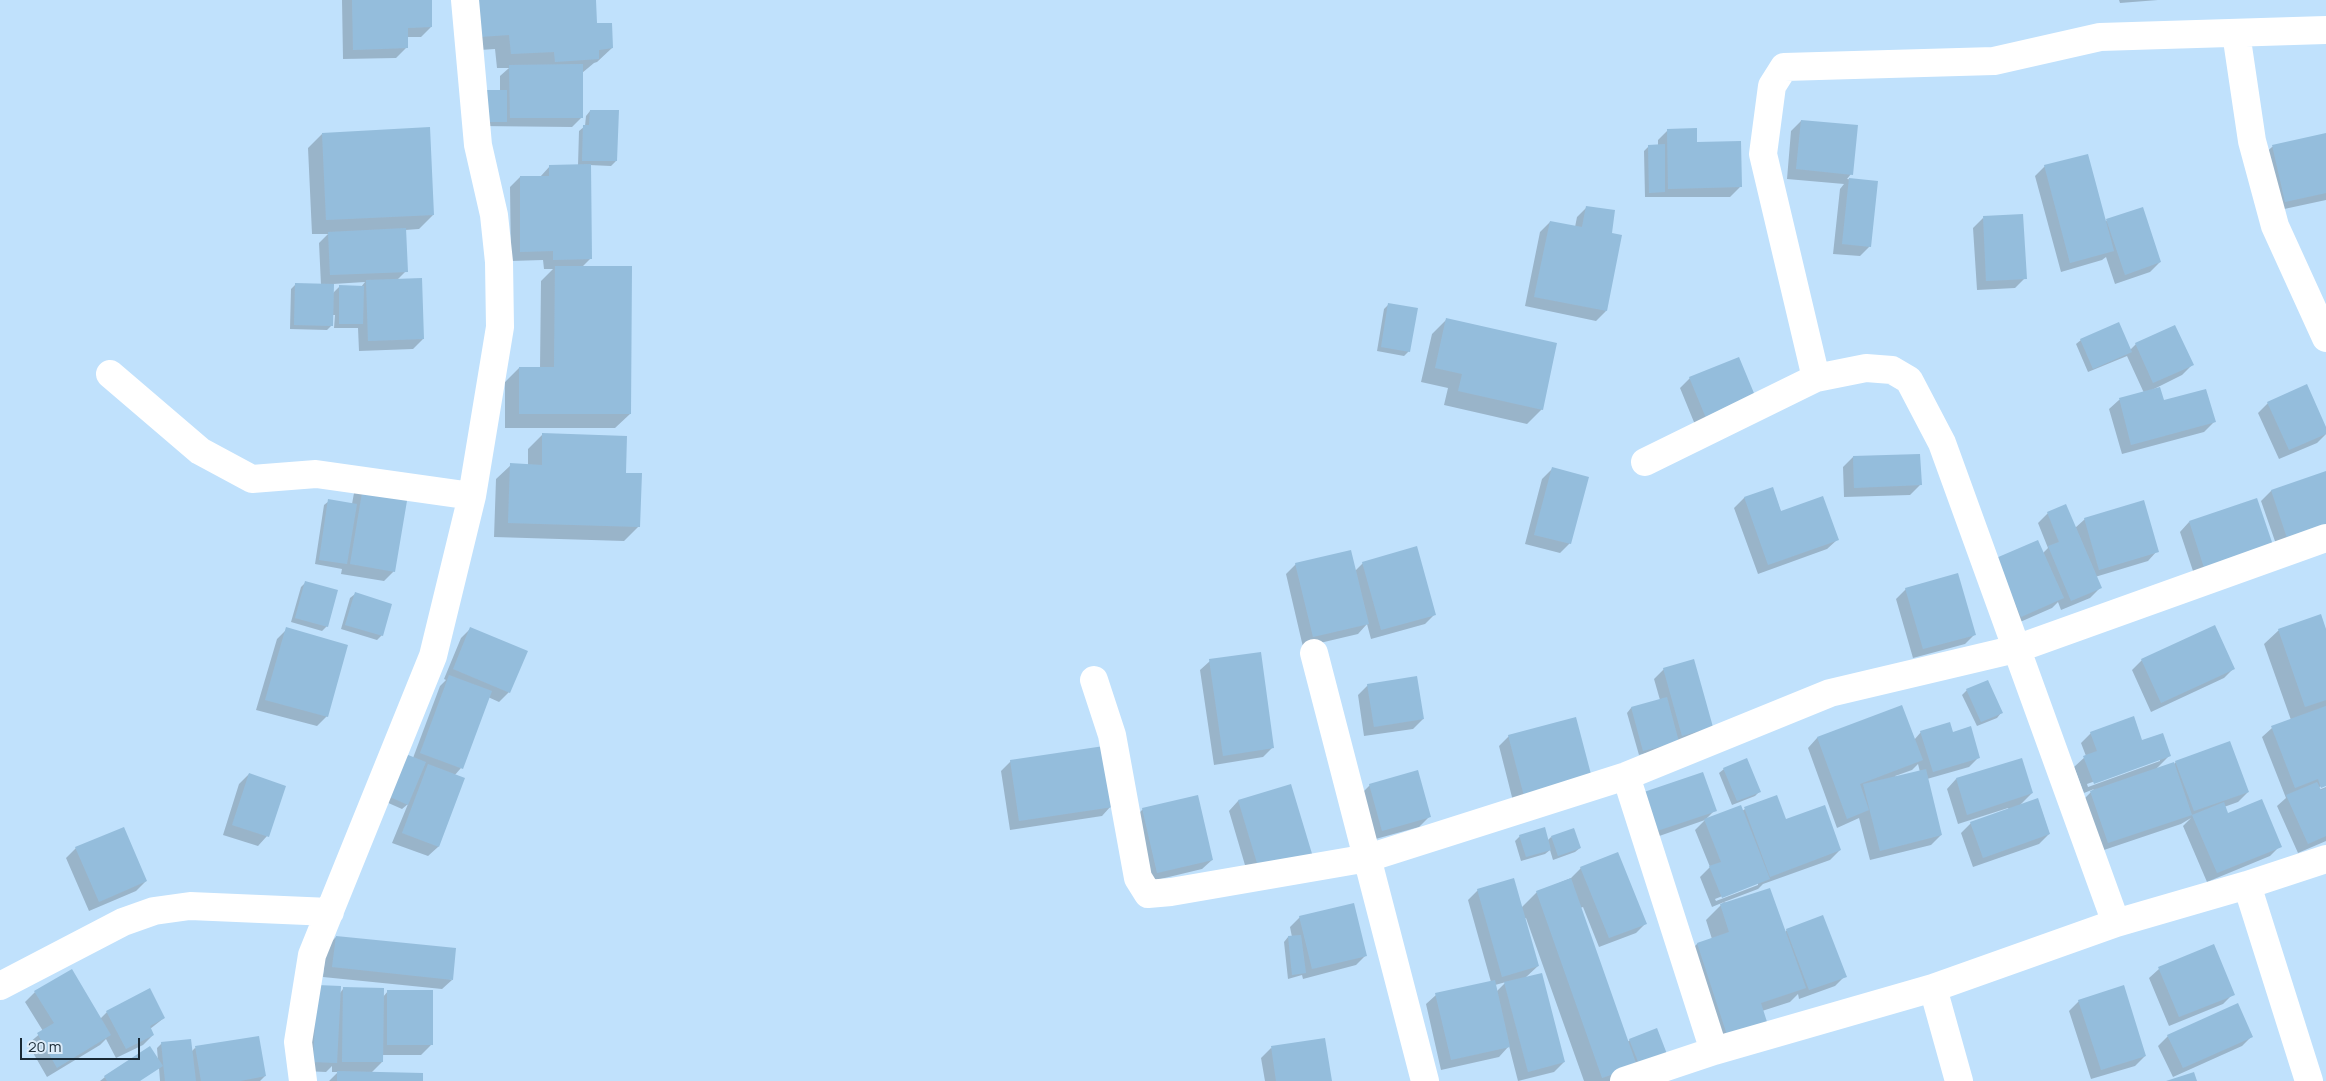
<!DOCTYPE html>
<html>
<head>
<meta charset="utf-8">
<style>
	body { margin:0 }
	#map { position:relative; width:2326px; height:1081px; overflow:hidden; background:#c0e1fc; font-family:Manrope,sans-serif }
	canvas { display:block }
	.scale { position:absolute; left:20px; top:1038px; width:120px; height:22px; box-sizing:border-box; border:2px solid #192935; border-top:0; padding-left:6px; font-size:15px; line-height:18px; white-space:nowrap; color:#192935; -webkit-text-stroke:4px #dcecfa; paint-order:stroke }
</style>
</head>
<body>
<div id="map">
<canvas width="2326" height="1081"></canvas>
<div class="scale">20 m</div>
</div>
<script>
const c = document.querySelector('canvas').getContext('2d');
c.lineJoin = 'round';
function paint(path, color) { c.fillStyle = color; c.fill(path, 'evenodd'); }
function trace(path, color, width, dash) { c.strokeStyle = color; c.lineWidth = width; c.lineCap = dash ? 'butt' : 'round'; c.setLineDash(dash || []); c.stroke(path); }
paint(new Path2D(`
	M342 0H430L431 27 421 37H406V48L396 58 343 59Z
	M595 0 596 25 612 48 597 62 594 63 582 73V117L572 127 478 126 500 91V76L509 68H497L495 49 465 51 462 2Z
	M2119 0H2158L2120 3Z
	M590 111 616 161 611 166 589 165 591 258 582 267 630 414 615 428H505V382L519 368H540L541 281 553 269H544L543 260 511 261 510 187 520 177H540L550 166 578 165 579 131 585 126 586 116Z
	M1801 121 1851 174 1847 179 1876 182 1870 246 1860 256 1833 254 1840 189 1844 184 1787 179 1791 131Z
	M1668 130 1696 143 1740 187 1730 197H1645L1644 151 1649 146H1658V140Z
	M322 134 433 215 419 229 405 230 406 271 397 280 423 339 413 349 359 351 358 328H334L335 315H332V325L327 330 290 329 291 289 296 284 321 285 319 243 328 234H312L308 148ZM365 282 361 287 340 286 333 293V284Z
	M2326 134V200L2275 211 2262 156 2272 147Z
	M2045 166 2105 223 2107 220 2160 262 2150 272 2115 284 2106 257 2102 260 2061 272 2035 176Z
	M1587 207 1610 234 1621 236 1606 311 1596 321 1525 306 1540 232 1550 222 1575 227 1577 217Z
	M1983 218 2025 278 2015 288 1977 290 1973 228Z
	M1389 304 1409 351 1404 356 1377 351 1384 309Z
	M1447 319 1542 409 1527 424 1444 405 1448 388 1421 382 1432 334Z
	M2081 340 2130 350 2136 344 2192 365 2182 375 2148 392 2163 402 2214 422 2204 432 2122 454 2109 409 2119 400 2144 393 2127 356 2088 372 2076 344Z
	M1690 378 1754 397 1696 427 1680 388Z
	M2268 403 2326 430V434L2317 443 2279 459 2258 413Z
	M543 434 625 474 639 526 624 541 494 537 496 479 511 465H528V449Z
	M1853 457 1920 485 1910 495 1844 497 1843 467Z
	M1552 469 1570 543 1560 553 1525 544 1542 479Z
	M2326 472V530L2277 547 2261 501 2271 491Z
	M1772 488 1781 512 1837 540 1827 549 1758 574 1734 508 1744 498Z
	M407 490 394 571 384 581 341 574 342 569 315 564 324 505 329 501 352 504 354 493Z
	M2048 513 2075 528 2085 519 2157 551 2148 561 2095 577 2100 588 2090 598 2061 610 2058 602 2052 608 2011 626 1987 569 2043 553 2048 548 2038 523Z
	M2189 522 2273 551 2197 583 2180 532Z
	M1363 563 1435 614 1425 624 1371 639 1367 624 1358 634 1303 647 1286 574 1296 564 1355 571Z
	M306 582 327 626 322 631 291 622 301 587Z
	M1906 589 1975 634 1965 644 1913 658 1896 599Z
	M355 594 382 635 377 640 341 629 350 598Z
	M471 628 509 692 499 702 488 697 461 768 454 776 438 847 428 856 392 843 408 804 402 809 377 798 413 758 440 686 446 680 444 679 461 638Z
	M287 629 327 716 317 726 256 710 277 639Z
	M2279 630 2326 633V784L2315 789 2316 791 2326 787V841L2298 853 2277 806 2286 798 2262 737 2272 728 2291 720 2264 644Z
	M2142 660 2234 668 2224 678 2151 712 2132 670Z
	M1210 661 1273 747 1263 757 1214 765 1200 670Z
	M1664 669 1712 727 1673 746 1639 755 1627 713 1631 708 1660 700 1654 679Z
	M1368 685 1423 719 1413 729 1364 736 1358 695Z
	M1967 690 2001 713 1997 718 1977 726 1962 695Z
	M1901 707 1914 740 1921 732 1953 733 1979 757 1969 767 1927 779 1941 835 1931 845 1870 860 1859 818 1837 828 1808 748 1817 738ZM1918 764 1920 772 1896 777 1895 776 1912 770Z
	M2091 733 2142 742 2170 755 2156 769 2173 765 2176 762 2248 792 2238 802 2224 807 2227 814 2280 846 2270 856 2207 882 2183 826 2191 818 2181 824 2098 852 2081 802 2094 789 2084 793 2074 767 2086 756 2081 743ZM2160 758V761L2088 787 2087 784Z
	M1509 736 1591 778 1514 805 1499 746Z
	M1011 761 1111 806 1102 816 1010 830 1001 771Z
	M1724 769 1760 791 1755 796 1732 805 1719 773Z
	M249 774 267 836 258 846 223 835 239 784Z
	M1956 779 2032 793 2019 806 2049 834 2039 844 1973 867 1961 833 1971 823 2009 810 2008 808 1958 824 1947 789Z
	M1370 785 1429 817 1419 827 1372 840 1360 795Z
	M1290 786 1250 882 1229 811 1238 801Z
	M1632 804 1715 810 1705 820 1742 811 1745 809 1785 821 1840 850 1830 860 1763 884 1758 889 1724 902 1785 932 1787 930 1845 976 1835 986 1799 999 1798 994 1790 1002 1762 1011 1713 1052 1683 958 1697 944 1712 939 1706 920 1724 902 1712 907 1700 877 1710 867 1695 830 1705 820 1645 841ZM1758 882V885L1716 901 1715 899Z
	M1143 809 1212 860 1202 869 1148 882 1133 819Z
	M1520 836 1547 841 1551 837 1580 848 1575 852 1553 860 1550 850 1545 854 1521 861 1515 841Z
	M76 848 146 881 136 891 89 911 66 858Z
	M1581 868 1646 923 1636 933 1599 947 1583 907 1580 908 1627 1042 1630 1040 1665 1054 1620 1081H1584L1526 918 1524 919 1538 966 1525 978 1564 1062 1554 1072 1518 1081 1509 1046 1499 1057 1441 1070 1426 1004 1436 995 1491 982 1468 900 1478 890 1521 908 1537 892 1571 878ZM1506 982 1496 992 1495 985Z
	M1300 917 1366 955 1356 965 1303 979 1302 975 1288 979 1284 942 1288 937H1292L1290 927Z
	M336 937 452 980 442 989 323 977 326 947Z
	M2159 969 2233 994 2223 1004 2169 1026 2149 978Z
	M343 989 383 997 388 991 431 1045 421 1055H382V1062L371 1073 421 1081H329L338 1072H332V1066L326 1072 304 1071 308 996 340 993Z
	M35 992 100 1019 107 1012 164 1018 150 1029 153 1035 143 1045 116 1058 106 1039 100 1045 47 1077 28 1044 43 1031 25 1002Z
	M2079 1001 2145 1056 2135 1066 2091 1079 2069 1011Z
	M2168 1036H2252L2242 1046 2173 1077 2158 1046Z
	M162 1043 191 1052 195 1048 265 1076 260 1081H160L159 1068 137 1081H100L105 1077 158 1061 157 1048Z
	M1271 1048 1331 1081H1265L1261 1058Z`), '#0003');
paint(new Path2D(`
	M352 0H432V27L408 28V48L353 50Z
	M477 0H596L597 23H612L613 48 599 50V59L555 62 554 52 511 54 509 35 479 37Z
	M583 64V118H510L509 65Z
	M482 90H507V122H482Z
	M590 110H619L617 161H582L583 125H589Z
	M1801 120 1858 125 1853 175 1796 169Z
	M430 127 434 215 326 220 322 133Z
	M1697 128V142L1741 141 1742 187 1668 189 1667 129Z
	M2326 133V193L2285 202 2272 145Z
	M1665 144V192L1649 193 1648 145Z
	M2088 154 2114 251 2070 263 2044 165Z
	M591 164 592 259 553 260V251L520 252V176H549V165Z
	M1849 178 1878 181 1871 247 1842 244Z
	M1586 206 1615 210 1612 233 1622 235 1607 311 1534 297 1550 221 1582 227Z
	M2143 207 2161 262 2125 275 2106 219Z
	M2023 214 2027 279 1986 281 1983 216Z
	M406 228 408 272 330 275 328 232Z
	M555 266H632L631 414H519V367H554Z
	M422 278 424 339 368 341 366 280Z
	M295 283 334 284 333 326 294 325Z
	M339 285 364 286 363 324H339Z
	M1388 303 1418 308 1410 352 1381 347Z
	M1446 318 1557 343 1543 410 1458 391 1462 374 1435 368Z
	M2119 322 2132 352 2093 369 2080 339Z
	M2175 325 2194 365 2153 383 2135 343Z
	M1739 357 1756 398 1706 418 1689 377Z
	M2307 384 2326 427V434L2289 450 2267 402Z
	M2160 387 2164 400 2206 389 2216 422 2131 445 2119 398Z
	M542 433 627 436 626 473H642L640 527 508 523 510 463 542 465Z
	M1920 454 1922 485 1854 488 1853 456Z
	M1552 467 1589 477 1571 544 1534 535Z
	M2326 471V524L2287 538 2271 490Z
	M364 481 409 489 395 572 350 564Z
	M1773 487 1781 511 1823 496 1839 540 1768 565 1744 497Z
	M2257 498 2275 551 2206 574 2189 521Z
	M328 499 357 504 347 564 319 560Z
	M2144 500 2159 552 2099 570 2084 518Z
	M2066 504 2102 588 2071 601 2048 546 2059 542 2047 512Z
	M2038 540 2064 598 2021 617 1996 558Z
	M1417 546 1436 615 1381 630 1362 562Z
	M1351 550 1369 624 1313 637 1295 563Z
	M1958 573 1976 635 1923 649 1905 588Z
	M305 581 338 590 328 627 295 618Z
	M355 592 392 604 383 636 345 625Z
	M2321 614 2326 629V700L2305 707 2278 629Z
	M2215 625 2235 669 2161 703 2141 659Z
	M286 627 348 645 328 717 265 700Z
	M470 627 528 651 510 693 453 669Z
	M1261 652 1274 748 1223 756 1209 659Z
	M1694 659 1713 727 1682 736 1663 668Z
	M449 675 492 691 463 769 420 753Z
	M1417 676 1424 719 1374 727 1367 684Z
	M1988 680 2003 713 1981 722 1966 689Z
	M1667 697 1679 742 1643 751 1631 707Z
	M1902 705 1923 760 1860 784 1869 810 1847 819 1817 737Z
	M2326 706V786L2321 788 2318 779 2295 788 2271 726Z
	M2134 716 2142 740 2163 733 2171 756 2094 784 2083 756 2097 751 2090 732Z
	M1576 717 1592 778 1524 796 1508 735Z
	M1950 722 1953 732 1971 726 1980 758 1933 772 1920 731Z
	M2230 741 2249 792 2194 811 2175 761Z
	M1104 746 1113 807 1019 821 1010 760Z
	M398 751 426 762 408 805 381 793Z
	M1747 758 1761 792 1737 801 1723 768Z
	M2022 758 2033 793 1967 815 1956 778Z
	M2174 762 2192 815 2108 843 2090 791Z
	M428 764 465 778 439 847 402 833Z
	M1926 769 1942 835 1880 851 1863 784Z
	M1418 770 1431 817 1382 831 1369 784Z
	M1703 772 1717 811 1654 832 1641 793Z
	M249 773 286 786 269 837 232 825Z
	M2317 782 2321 790 2326 788V836L2308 844 2286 795Z
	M1291 784 1313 857 1260 873 1238 800Z
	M1198 795 1213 860 1157 873 1142 808Z
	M1777 795 1786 819 1825 805 1841 850 1770 877 1744 807Z
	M2038 798 2050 834 1983 858 1970 822Z
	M2262 799 2282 847 2217 873 2192 815 2224 802 2228 813Z
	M1741 805 1770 879 1722 898 1709 866 1721 862 1704 819Z
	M124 827 147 881 99 902 75 847Z
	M1545 827 1551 850 1526 857 1519 835Z
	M1574 828 1581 848 1558 856 1551 836Z
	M1618 852 1647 924 1609 938 1580 867Z
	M1514 878 1539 966 1502 977 1477 889Z
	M1571 878 1637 1066 1602 1078 1536 891Z
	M1770 888 1806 988 1761 1003 1768 1025 1728 1038 1697 943 1729 932 1720 904Z
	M1354 903 1367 956 1312 969 1299 916Z
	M1823 915 1847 977 1809 990 1786 929Z
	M1301 935 1306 973 1292 975 1288 936Z
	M336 936 456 948 453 980 332 967Z
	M2214 944 2235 995 2179 1017 2158 967Z
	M72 969 111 1035 57 1068 37 1033 54 1023 34 991Z
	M1542 973 1565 1062 1528 1072 1504 982Z
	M1495 980 1510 1047 1451 1060 1435 993Z
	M317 985 341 986 337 1063 313 1062Z
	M2124 985 2146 1056 2101 1070 2078 1000Z
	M343 987 384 988 383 1062H342Z
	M150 988 165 1018 150 1026 154 1035 126 1049 106 1011Z
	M387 990H433V1045H387Z
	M2238 1003 2253 1037 2183 1068 2167 1035Z
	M1657 1028 1667 1054 1639 1064 1629 1039Z
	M259 1036 266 1076 240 1081H201L195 1046Z
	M1325 1038 1332 1081H1276L1271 1046Z
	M191 1039 196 1081H165L161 1042Z
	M150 1046 163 1066 140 1081H107L104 1076Z
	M337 1071 423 1073V1081H337Z
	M2194 1072 2197 1081H2166Z`), '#94bddc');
trace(new Path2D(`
	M2236 33 2252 141 2275 226 2326 338
	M110 374 200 451 252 479 316 474 472 496
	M1816 378 1763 154 1772 86 1784 67 1994 61 2100 37 2326 30
	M1645 462 1816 378 1866 368 1892 370 1909 380 1942 443 2116 923
	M1314 653 1425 1081
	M1094 680 1112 735 1138 878 1148 894 1171 892 1368 858 1626 776 1830 693 2016 649 2326 538
	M1626 776 1714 1051
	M2247 885 2309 1081
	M0 986 123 922 154 911 190 906 330 912
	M1933 988 1959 1081
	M303 1081 298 1042 312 955 433 656 472 496 500 327 499 262 494 215 478 145 465 0
	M1624 1081 1714 1051 1933 988 2116 923 2247 885 2326 859`), '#fff', 28);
</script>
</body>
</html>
